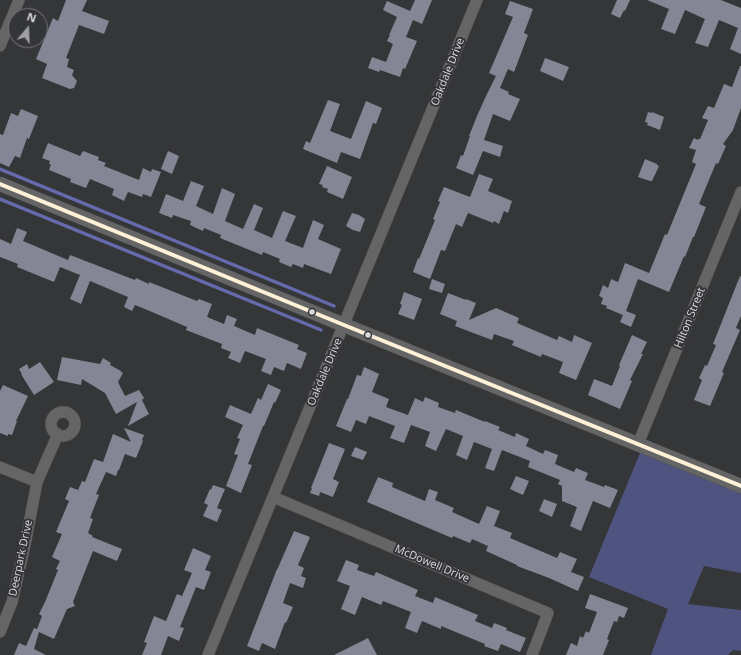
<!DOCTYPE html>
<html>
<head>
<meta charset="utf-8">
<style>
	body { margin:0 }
	#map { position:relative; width:741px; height:655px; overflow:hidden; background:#353637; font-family:"Open Sans",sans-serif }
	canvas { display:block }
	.north { position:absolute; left:8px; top:8px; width:40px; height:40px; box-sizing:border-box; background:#343538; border:1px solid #76777a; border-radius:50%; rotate:19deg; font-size:11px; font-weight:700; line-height:16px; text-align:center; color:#d9dadc }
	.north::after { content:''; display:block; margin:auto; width:14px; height:18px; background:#a0a1a2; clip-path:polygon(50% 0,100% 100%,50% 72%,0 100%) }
</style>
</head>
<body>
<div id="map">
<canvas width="741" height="655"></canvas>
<div class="north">N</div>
</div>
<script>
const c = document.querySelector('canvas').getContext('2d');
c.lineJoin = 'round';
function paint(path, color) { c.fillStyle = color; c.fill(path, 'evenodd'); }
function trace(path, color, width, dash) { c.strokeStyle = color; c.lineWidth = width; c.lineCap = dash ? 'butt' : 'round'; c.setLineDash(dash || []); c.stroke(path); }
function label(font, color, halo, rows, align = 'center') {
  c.font = font + ' "Open Sans",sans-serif'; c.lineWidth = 4; c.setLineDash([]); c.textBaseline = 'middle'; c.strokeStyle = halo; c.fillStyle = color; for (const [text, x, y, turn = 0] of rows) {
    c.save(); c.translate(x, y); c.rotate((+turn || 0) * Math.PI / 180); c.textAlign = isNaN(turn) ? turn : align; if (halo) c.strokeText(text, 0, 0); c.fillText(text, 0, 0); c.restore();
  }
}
paint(new Path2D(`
	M642 448 741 491V573L704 566 688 604 741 610V651L733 650 728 655H651L668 609 589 577Z`), '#4f5380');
trace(new Path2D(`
	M0 169 334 306
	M0 199 321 330`), '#656aac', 3.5);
paint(new Path2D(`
	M66 0H87L82 11 109 21 104 34 79 25 66 58 69 59 67 67 74 70 72 75 77 81 74 88 70 89 42 78 47 64 36 59 53 18 58 21Z
	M415 0H432L422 24 413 20 406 37 417 41 405 69 403 68 400 77 380 70 379 72 368 68 372 57 386 62 393 44 387 41 390 35H389L397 17 383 10 387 1 410 11Z
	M617 0H630L625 11 624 10 620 18 611 14Z
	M647 0H721L741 8V54L730 49 738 28 719 20 708 47 695 43 705 19 685 10 675 34 661 29 669 9Z
	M510 1 533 9 524 33 528 35 514 72 508 69 500 88 509 92 508 94 520 99 510 121 493 114 484 140 503 146 500 157 483 151 473 175 456 168 461 155 463 156 470 136H469L477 116 486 96 496 76 489 73 513 17 505 14Z
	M545 58 569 67 563 81 540 71Z
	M740 66H741V108L733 130 723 144 726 146 718 164 716 163 699 204 706 207 694 237H693L685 257 684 256 669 292 638 279 626 311 636 315 631 327 620 322 623 315 606 308 607 306 601 304 603 298 599 296 603 285 608 288 611 279 618 282 625 263 649 273 665 234 667 235 696 164 692 162 696 150 689 148 694 138 698 140V139H700L708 120 702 118 708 106 714 108 724 84 732 87Z
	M328 100 340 104 330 131 351 139 366 101 382 108 376 124 373 123 360 159 341 152 337 163 303 149 306 141 310 143Z
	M21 109 38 116 29 139 27 138 20 158 15 156 9 167 0 163V134L3 135 11 113 18 116Z
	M648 112 652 113V112L664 117 660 130 647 125 648 123 645 122Z
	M48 143 80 156 83 151 99 157 98 160 106 163 104 166 139 180 143 168 151 172 152 169 161 172 151 197 143 194 142 197 128 192 124 201 112 195 114 189 90 179 86 188 70 182 71 179 49 170 51 164H49L50 161 42 158Z
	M168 151 179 156 172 174 161 169Z
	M645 159 657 164V165L659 166 652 181H650L638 177Z
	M327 166 352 177 343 199 327 192 328 189 322 187 323 185 319 184Z
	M479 174 493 179 488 191 512 201 508 213 504 211 499 224 494 221 493 223 468 213 462 227 456 224 445 251 441 250 430 279 413 272 418 258 419 259 435 220 433 219 440 202 438 201 444 187 470 197Z
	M191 181 204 186 196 206 213 214 222 188 235 194 225 221 243 229 254 204 263 208 254 230 272 238 283 211 296 216 285 241 303 248 313 220 324 225 318 239 341 249 331 274 304 264 303 268 293 264 291 267 279 262 280 259 263 252 262 255 220 238 221 235 204 228 203 231 190 225 191 221 173 215 172 218 159 213 166 194 183 201Z
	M352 213 359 215 365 219 360 232 353 230 346 226Z
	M17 228 27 232 23 241 68 260 70 255 135 280 136 278 149 284V282L197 301 199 299 212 304 207 317 224 324 227 315 237 319 234 326 255 335 257 328 299 345 297 349 307 353 301 369 287 363 284 371 274 367 271 375 261 371 266 359 245 351 240 363 228 358 231 352 221 348 222 344 186 330 187 327 152 312 135 305 132 311 124 307 128 297 90 281 81 304 70 299 80 275 60 267 54 282 17 267 18 264 0 257V239L11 244Z
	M740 276 741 277V316L736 328 740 330 722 372 724 373 710 406 694 400 702 380 699 378 705 365 707 366 716 345 713 344Z
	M432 279 445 284 442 293 429 289Z
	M404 292 422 299 414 320 398 314 402 305 400 304Z
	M448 293 466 300V299L476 303 469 320 496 308 519 318 517 323 557 340 559 336 572 342 574 335 592 343 576 380 559 373 563 362 542 354 541 357 512 345 514 341 494 334 492 340 455 326 457 321 440 314Z
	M632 335 647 342 641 354H643L630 380 632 381 620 409 588 395 594 379 612 386 620 366 619 365Z
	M62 357 100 364 103 358 111 363 110 365 121 371V372L123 373 118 382 125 396 139 390 144 398 142 400 149 414 128 426 137 402 116 414 105 393 82 379 81 385 57 380Z
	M40 362 54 382 34 395 21 374H22L19 369 27 364 29 369Z
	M364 367 379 374 372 392 389 399 386 407 408 415 415 398 423 402 425 397 439 403 438 407 455 413 456 410 485 422V421L500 427 498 430 515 437 516 433 529 439 526 446 543 454 545 450 558 455 555 464 574 472 576 468 588 473 585 480 604 487 605 485 618 490 610 508 593 501 581 531 570 526 577 507 562 501V486L558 484 560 480 528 467 530 461 502 450 494 471 485 468 492 449 474 442 467 460 456 455 463 436 446 429 436 451 425 446 430 432 411 425 404 443 390 438 395 426 369 416 366 424 356 420 351 432 336 426 347 399H348L357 375 361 376Z
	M268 384 281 390 275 403 274 402 264 426H263L248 464 252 465 241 493 226 486 238 455 234 454 240 439 237 438 243 425 225 417 230 405 251 414 258 398 261 400Z
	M3 385 28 396 16 421H17L12 435 8 434V436L0 433V391Z
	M124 428 144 435 142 440 143 441 136 458 125 454 119 470H118L116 476 106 472 96 494 99 495 90 518 93 519 88 533 93 536 92 537 122 549 117 561 93 551 73 602 75 606 67 609 54 639 39 632 34 649 46 655H14L19 643 26 646 34 628 37 629 42 616 39 614 45 602 58 570 56 569 60 561 52 557 62 534 56 532 69 501 65 499 70 487 78 490 82 481 85 482 94 459 103 462 113 434 131 442Z
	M329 443 345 449 333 479 339 482 333 497 320 492 319 496 310 493 312 488H311Z
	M355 447 367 452 363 460 351 456Z
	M516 476 529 481 523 495 510 489Z
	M378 477 393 483 392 487 425 501 429 489 438 492 435 500 454 508 452 512 479 524 487 506 500 511 494 526 512 533 510 538 557 558 560 552 577 559 571 572 584 577 578 591 549 578 517 566V565L486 551 488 546 472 539 470 543 453 536 452 538 367 502Z
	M213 485 225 489 217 508 222 510 217 522 203 516 208 505 204 503 210 489 211 490Z
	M544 499 557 504 552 517 539 511Z
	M294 531 310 537 298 565 304 568 301 576 306 578 303 588 290 583 283 603 293 607 286 623 285 622 275 649 262 643 259 651 247 646 277 569V570Z
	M193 548 211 556 205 570 211 572 204 590 196 587 180 627 184 628 179 641 168 636 161 655H142L147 643 144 642 154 616 166 621 177 594 182 596 192 573 184 570Z
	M346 560 359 565 357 570 374 576 376 572 418 590 415 596 433 603 435 597 478 615 475 621 492 628 494 623 507 628 506 630 526 638 520 652 501 644 498 651 484 646 485 644 441 626V629L422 621 417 633 405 628 411 612 383 601 381 605 362 597 355 615 341 609 350 586 337 581Z
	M590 594 628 608 624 618 619 616 617 622 614 621 607 639 609 640 603 655H566L571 643 577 646 580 636 583 638 586 631 589 633 597 612 585 608Z
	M368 638 377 655H334Z`), '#848695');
const minor = new Path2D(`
	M0 46 19 0
	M51 424a12 12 0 1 1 24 0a12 12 0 1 1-24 0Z
	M638 444 741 192
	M0 467 37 482
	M273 497 548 613 532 655
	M0 632 12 602 25 545 37 482 58 434
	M208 655 477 0`);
const tertiary = new Path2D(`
	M0 184 344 325 741 486`);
trace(minor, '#525354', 12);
trace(tertiary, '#525354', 15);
trace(minor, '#656566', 11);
trace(tertiary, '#656566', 14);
trace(new Path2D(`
	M0 184 344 325 741 486`), '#fff0d8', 4);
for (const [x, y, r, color] of [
	[312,312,3.5,"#d9dadc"],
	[368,335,3.5,"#d9dadc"]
]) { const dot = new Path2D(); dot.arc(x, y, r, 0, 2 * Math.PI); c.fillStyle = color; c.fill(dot); trace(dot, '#343538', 1.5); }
label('11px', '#d9dadc', '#343538', [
	["Oakdale Drive",448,72,-68],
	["Hilton Street",690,318,-68],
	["Oakdale Drive",325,372,-67],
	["Deerpark Drive",21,558,-78],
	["McDowell Drive",432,564,23]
]);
</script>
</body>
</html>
